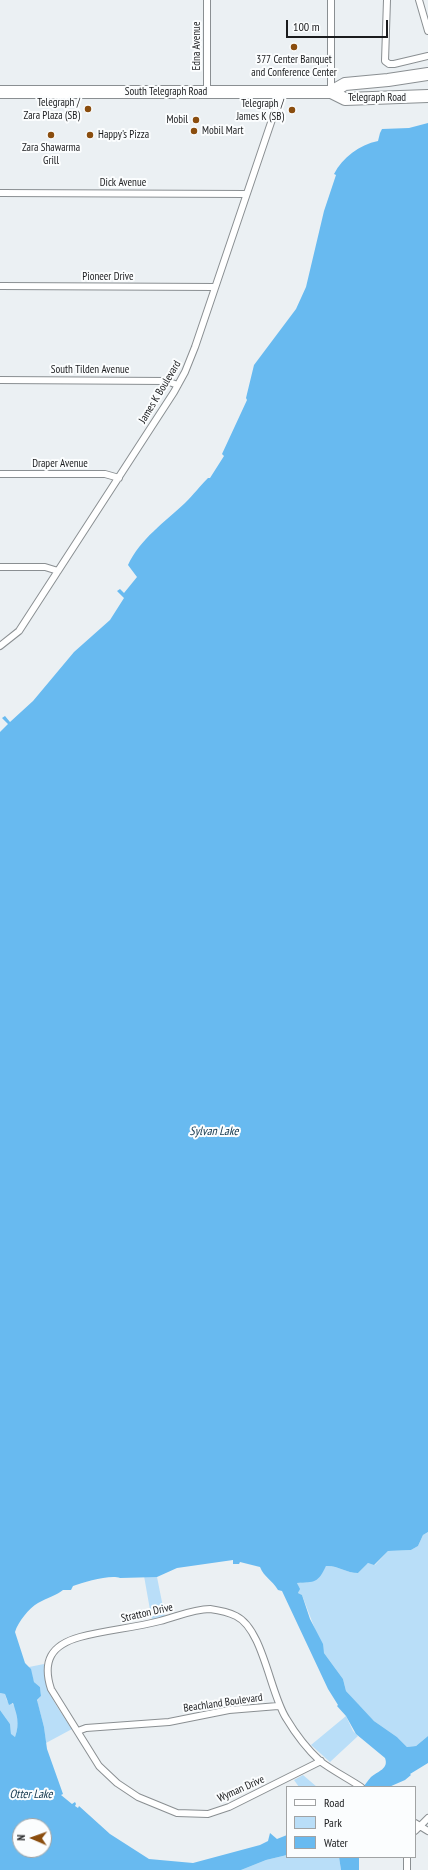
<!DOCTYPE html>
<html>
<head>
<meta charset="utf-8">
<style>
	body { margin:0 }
	#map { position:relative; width:428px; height:1870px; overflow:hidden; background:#ebf0f3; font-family:"PT Sans Narrow",sans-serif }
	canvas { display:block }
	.legend { position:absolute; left:286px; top:1786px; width:130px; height:72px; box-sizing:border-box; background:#fbfdfe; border:1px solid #a1a3a4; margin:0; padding:5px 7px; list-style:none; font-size:12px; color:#1a1b1d }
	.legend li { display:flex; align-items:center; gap:8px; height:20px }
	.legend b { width:20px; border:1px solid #a1a3a4 }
	.north { position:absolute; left:12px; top:1818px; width:40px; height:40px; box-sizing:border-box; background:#fbfdfe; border:1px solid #a1a3a4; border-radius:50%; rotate:272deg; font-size:11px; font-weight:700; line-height:16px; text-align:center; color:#1a1b1d }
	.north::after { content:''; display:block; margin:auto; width:14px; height:18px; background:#8a4d0e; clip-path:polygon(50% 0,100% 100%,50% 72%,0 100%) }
	.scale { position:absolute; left:286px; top:20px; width:102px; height:18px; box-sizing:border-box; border:2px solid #1a1b1d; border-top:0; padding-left:5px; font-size:12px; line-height:14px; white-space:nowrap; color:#1a1b1d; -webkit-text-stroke:3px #fbfdfe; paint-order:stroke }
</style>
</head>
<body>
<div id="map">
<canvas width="428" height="1870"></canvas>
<ul class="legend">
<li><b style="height:5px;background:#fff"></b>Road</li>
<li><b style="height:11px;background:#b9def8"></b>Park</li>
<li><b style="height:11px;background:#68baf0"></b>Water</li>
</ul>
<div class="north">N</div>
<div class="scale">100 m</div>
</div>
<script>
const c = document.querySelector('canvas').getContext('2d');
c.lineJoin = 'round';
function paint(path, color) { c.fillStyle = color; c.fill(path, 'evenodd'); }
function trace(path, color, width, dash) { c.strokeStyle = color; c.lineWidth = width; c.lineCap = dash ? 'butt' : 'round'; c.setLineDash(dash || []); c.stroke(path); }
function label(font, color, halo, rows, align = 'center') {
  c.font = font + ' "PT Sans Narrow",sans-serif'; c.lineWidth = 4; c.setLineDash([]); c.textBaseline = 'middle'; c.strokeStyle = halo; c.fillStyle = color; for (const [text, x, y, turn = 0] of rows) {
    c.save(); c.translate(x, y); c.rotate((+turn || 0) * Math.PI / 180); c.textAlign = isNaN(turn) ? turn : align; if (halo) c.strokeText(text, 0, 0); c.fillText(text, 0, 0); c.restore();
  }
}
paint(new Path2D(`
	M428 1532V1736L416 1746 407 1747 397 1737 374 1721 355 1701 346 1691 343 1679 324 1653 302 1595 298 1593 299 1591 297 1583C312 1583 319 1579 326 1566 337 1565 346 1573 358 1573L368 1563 375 1565 388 1551 411 1550 418 1546 423 1535Z
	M144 1576 157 1577 165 1617 152 1621Z
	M44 1664C42 1689 59 1709 72 1729L46 1743 44 1727 37 1701 41 1696 40 1687 34 1682 29 1667Z
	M0 1693 5 1694 7 1701C22 1706 19 1725 15 1737L11 1735 10 1724 0 1710Z
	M346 1716 353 1731 358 1736 330 1762 311 1745Z
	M303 1775 317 1787H299L294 1780Z
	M287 1855V1857H339L341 1870H241L266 1860Z`), '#b9def8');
paint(new Path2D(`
	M428 123V1532L423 1535 418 1546 411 1550 388 1551 374 1565 368 1563 358 1573C346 1573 337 1565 326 1566 318 1583 315 1582 297 1583L300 1589 298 1593 302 1595 310 1619 323 1644 324 1653 343 1679 346 1691 374 1721 397 1737 407 1747 416 1746 428 1736V1763L410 1774 411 1775 405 1780 389 1787H363C366 1784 368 1780 371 1777 378 1771 389 1769 385 1758L356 1734 346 1716 337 1706 338 1705 328 1689 282 1591 278 1590C272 1580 264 1577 260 1567L240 1562 239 1564H233V1560L177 1568 157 1577 120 1578C111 1574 84 1582 73 1586L71 1590H63C57 1595 47 1598 38 1603 29 1608 18 1622 15 1632L25 1663 31 1669 34 1682 40 1687 41 1696 37 1700 44 1727 47 1749 63 1794 61 1795 72 1804 75 1802 76 1804 75 1806 78 1808 79 1806 110 1834 149 1859 193 1863 260 1845 268 1841 270 1833 277 1839 287 1835V1855L266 1860 241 1870H0V1710L10 1724 11 1734 15 1737C20 1723 17 1715 13 1703L9 1705 5 1694 0 1693V732L8 724 2 718 5 716 10 722 33 701 74 652 110 620 124 598 117 591 120 589 124 593 137 577 128 565C140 539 165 522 185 503 194 494 200 486 208 478H210L224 456 222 454 247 400 246 398 254 365 296 309 306 287 324 211 336 175 334 174C343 157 359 145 378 141L380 133 382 129 409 128ZM20 1826H44V1850H20Z
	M339 1857H359V1870H341Z`), '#68baf0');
const street = new Path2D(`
	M207 0V92
	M331 0V92
	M387 0 385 61 389 64H394L428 56
	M419 0 428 31
	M0 193 246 194
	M0 286 215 287
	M0 380 166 381 178 385
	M0 474H105L119 478
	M0 567H45L58 571
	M0 646 19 631 174 392 185 372 195 347 281 93
	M78 1731 86 1728 169 1722 229 1710 278 1706
	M321 1761 229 1807 208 1814 177 1813 138 1797 117 1783 99 1766 51 1689C42 1661 51 1645 80 1637 106 1630 133 1628 160 1621 176 1617 193 1609 210 1609 217 1610 230 1613 236 1616 263 1629 270 1693 286 1718 295 1733 307 1749 320 1761 330 1769 349 1779 361 1787
	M415 1823 428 1831
	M415 1831 428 1818
	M407 1870V1857`);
const highway = new Path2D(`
	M0 92H331L345 99 428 96
	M331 92 345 84 388 80 428 74`);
trace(street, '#8a8f92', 8);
trace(highway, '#8a8f92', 14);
trace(street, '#fff', 6);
trace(highway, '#fff', 12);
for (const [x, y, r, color] of [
	[294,47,4,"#8a4d0e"],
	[88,109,4,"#8a4d0e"],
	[292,110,4,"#8a4d0e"],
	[196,120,4,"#8a4d0e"],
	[194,131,4,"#8a4d0e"],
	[51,135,4,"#8a4d0e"],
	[90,135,4,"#8a4d0e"]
]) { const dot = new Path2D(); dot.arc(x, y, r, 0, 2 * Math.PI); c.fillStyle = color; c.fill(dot); trace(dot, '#fbfdfe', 1.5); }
label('11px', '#1a1b1d', '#fbfdfe', [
	["Edna Avenue",197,46,-90],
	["South Telegraph Road",166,92],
	["Telegraph Road",377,98],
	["Dick Avenue",123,183],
	["Pioneer Drive",108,277],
	["South Tilden Avenue",90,370],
	["James K Boulevard",160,392,-59],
	["Draper Avenue",60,464],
	["Stratton Drive",147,1613,-13],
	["Beachland Boulevard",223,1703,-8],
	["Wyman Drive",241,1789,-24]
]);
label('11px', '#1a1b1d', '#fbfdfe', [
	["377 Center Banquet",294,60,"center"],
	["and Conference Center",294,73,"center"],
	["Telegraph /",80,103],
	["Zara Plaza (SB)",80,116],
	["Telegraph /",284,104],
	["James K (SB)",284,117],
	["Mobil",188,120],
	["Mobil Mart",202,131,"left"],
	["Happy's Pizza",98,135,"left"],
	["Zara Shawarma",51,148,"center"],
	["Grill",51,161,"center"]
], 'right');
label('italic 12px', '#13374d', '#fbfdfe', [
	["Sylvan Lake",214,1132],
	["Otter Lake",31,1795]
]);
</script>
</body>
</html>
